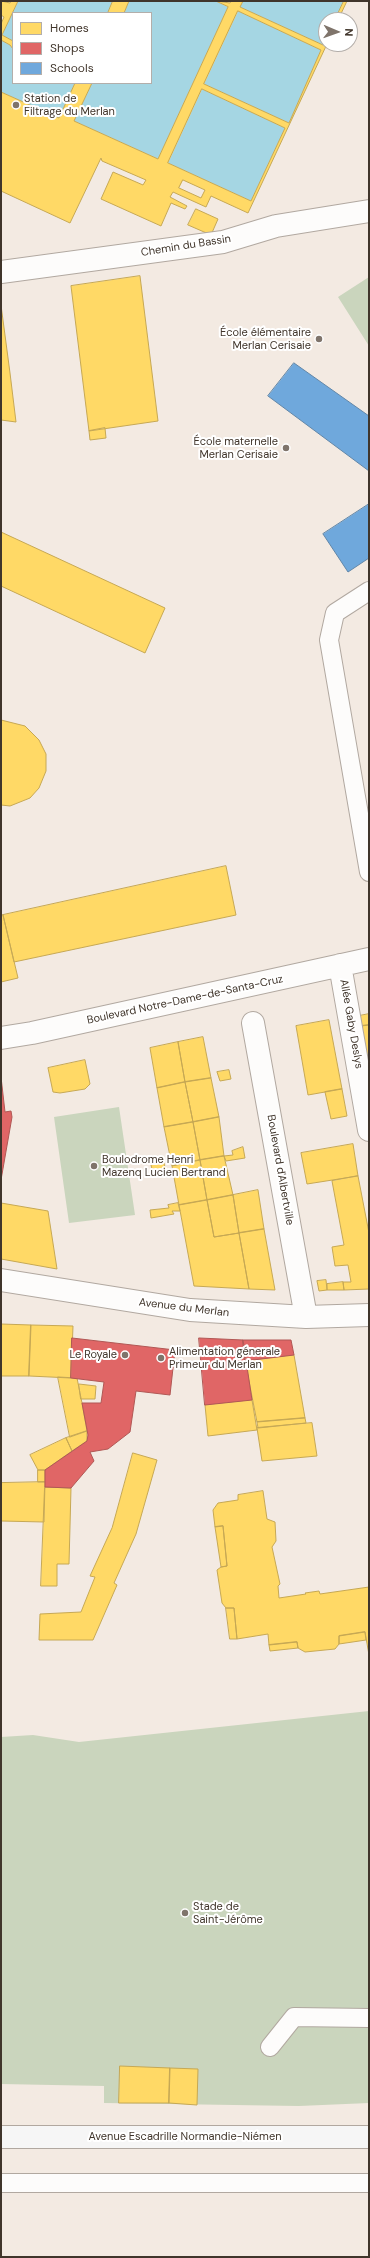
<!DOCTYPE html>
<html>
<head>
<meta charset="utf-8">
<style>
	body { margin:0 }
	#map { position:relative; width:370px; height:2258px; overflow:hidden; background:#f3eae2; font-family:"DM Sans",sans-serif }
	canvas { display:block }
	.frame { position:absolute; inset:0; border:2px solid #40352b; pointer-events:none }
	.legend { position:absolute; left:12px; top:12px; width:140px; height:72px; box-sizing:border-box; background:#fff; border:1px solid #b3aeaa; margin:0; padding:5px 7px; list-style:none; font-size:12px; color:#40352b }
	.legend li { display:flex; align-items:center; gap:8px; height:20px }
	.legend b { width:20px; border:1px solid #b3aeaa }
	.north { position:absolute; left:318px; top:12px; width:40px; height:40px; box-sizing:border-box; background:#fff; border:1px solid #b3aeaa; border-radius:50%; rotate:92deg; font-size:11px; font-weight:700; line-height:16px; text-align:center; color:#40352b }
	.north::after { content:''; display:block; margin:auto; width:14px; height:18px; background:#7f746b; clip-path:polygon(50% 0,100% 100%,50% 72%,0 100%) }
</style>
</head>
<body>
<div id="map">
<canvas width="370" height="2258"></canvas>
<div class="frame"></div>
<ul class="legend">
<li><b style="height:11px;background:#ffd966"></b>Homes</li>
<li><b style="height:11px;background:#e06666"></b>Shops</li>
<li><b style="height:11px;background:#6fa8dc"></b>Schools</li>
</ul>
<div class="north">N</div>
</div>
<script>
const c = document.querySelector('canvas').getContext('2d');
c.lineJoin = 'round';
function paint(path, color) { c.fillStyle = color; c.fill(path, 'evenodd'); }
function trace(path, color, width, dash) { c.strokeStyle = color; c.lineWidth = width; c.lineCap = dash ? 'butt' : 'round'; c.setLineDash(dash || []); c.stroke(path); }
function label(font, color, halo, rows, align = 'center') {
  c.font = font + ' "DM Sans",sans-serif'; c.lineWidth = 4; c.setLineDash([]); c.textBaseline = 'middle'; c.strokeStyle = halo; c.fillStyle = color; for (const [text, x, y, turn = 0] of rows) {
    c.save(); c.translate(x, y); c.rotate((+turn || 0) * Math.PI / 180); c.textAlign = isNaN(turn) ? turn : align; if (halo) c.strokeText(text, 0, 0); c.fillText(text, 0, 0); c.restore();
  }
}
paint(new Path2D(`
	M369 277V346L338 297Z
	M119 1107 135 1215 69 1223 54 1117Z
	M369 1711V2103L299 2106 104 2103V2086L1 2084V1737L33 1735 79 1742Z`), '#cad5bd');
paint(new Path2D(`
	M18 1H113L108 13H13V41L2 35Z
	M129 1H216L228 7 158 159 74 121 92 83H151V13H124Z
	M243 1H344L335 20H326V40L323 45 240 7Z
	M238 11 321 50 289 123 204 84Z
	M1 40 10 45 13 49V83H75L59 118 1 92Z
	M202 89 285 128 251 201 168 163Z`), '#a5d6e3');
const homes = new Path2D(`
	M1 1 10 3 11 1H18L2 35 13 41V49L10 45 1 40V24L4 17 1 15Z
	M113 1H129L124 13H108Z
	M216 1 230 3 231 1H243L240 7 323 45 326 40 327 44 248 213 211 196 206 207 173 192 170 197 187 206 185 209 171 203 161 226 101 199 113 172 143 185 146 180 102 161 101 158 70 223 1 191V92L59 118 75 83H92L74 121 158 159 228 7ZM238 11 321 50 289 123 204 84ZM202 89 285 128 251 201 168 163ZM183 180 205 190 201 198 179 188Z
	M344 1H347L338 20H335Z
	M196 209 218 219 211 235 188 225Z
	M140 276 158 421 89 431 71 286Z
	M1 305 10 373 16 422 1 420Z
	M105 428 106 438 90 440 89 431Z
	M1 532 165 608 145 653 1 586Z
	M1 720 25 726 39 740 46 754V771L39 788 30 798 10 806 1 805Z
	M226 866 236 915 14 962 3 915Z
	M3 915 18 978 1 982V916Z
	M369 1014V1025L361 1026 359 1016Z
	M329 1020 342 1089 308 1095 296 1026Z
	M369 1025V1069L361 1026Z
	M203 1037 211 1078 185 1082 178 1042Z
	M178 1042 185 1082 157 1088 150 1048Z
	M85 1060 90 1084 85 1089 60 1093 53 1092 48 1068Z
	M229 1070 231 1079 220 1081 217 1072Z
	M211 1078 219 1117 193 1122 185 1082Z
	M185 1082 193 1122 164 1127 157 1088Z
	M342 1089 347 1116 331 1119 325 1092Z
	M219 1117 224 1156 200 1160 193 1122Z
	M193 1122 200 1160 172 1166 164 1127Z
	M353 1144 358 1176 307 1184 301 1153Z
	M243 1147 245 1158 226 1161 224 1156 233 1155 232 1151Z
	M224 1156 233 1195 207 1200 200 1160Z
	M200 1160 207 1200 179 1205 172 1166Z
	M164 1163 166 1171 153 1173 151 1165Z
	M358 1176 369 1233V1289L344 1290 343 1282H351L348 1265 335 1266 332 1247 344 1245 332 1181Z
	M258 1190 264 1229 239 1233 233 1195Z
	M233 1195 239 1233 214 1237 207 1200Z
	M207 1200 214 1237 239 1233 249 1289 194 1286 179 1205Z
	M1 1203 48 1211 57 1269 1 1259Z
	M178 1203 180 1211H172L174 1214 151 1218 150 1210 169 1208 168 1205Z
	M264 1229 275 1290 249 1289 239 1233Z
	M326 1280 327 1290 319 1291 317 1281Z
	M343 1282 344 1290H327V1284Z
	M1 1324 31 1325 29 1376H1Z
	M31 1325 73 1326 71 1378 29 1376Z
	M294 1355 305 1418 257 1422 245 1361Z
	M58 1377 77 1378 82 1403 87 1431 70 1437Z
	M79 1384 96 1386 95 1399H81Z
	M252 1400 257 1430 208 1436 205 1405Z
	M305 1418 306 1423 258 1428 257 1422Z
	M312 1423 317 1456 262 1461 257 1428Z
	M87 1431V1441L72 1451 66 1438Z
	M66 1438 72 1451 45 1470H38L30 1455Z
	M133 1453 157 1460 136 1534 114 1583 117 1585 93 1640H39L40 1614 81 1612 95 1577 90 1576 112 1528Z
	M38 1470H45V1482H38Z
	M45 1482 44 1522 1 1521V1483Z
	M45 1487 71 1488 69 1564H57V1586H41Z
	M263 1491 267 1519 275 1522 276 1541 272 1547 280 1584 278 1586 279 1598 306 1594 305 1593 319 1591 320 1594 369 1587V1655L365 1632 339 1636V1644L335 1649 305 1652 298 1648 297 1642 269 1645 268 1634 237 1639 234 1608H226L222 1603 217 1570 221 1567 227 1566 223 1526 215 1527 213 1510 218 1503 238 1500V1495Z
	M223 1526 227 1566 221 1567 215 1527Z
	M226 1608H234L237 1639H230Z
	M365 1632 366 1640 339 1644V1636Z
	M297 1642 298 1648 270 1651 269 1645Z
	M120 2066 170 2068 169 2103H119Z
	M170 2068 198 2069 197 2105 169 2103Z`);
paint(homes, '#ffd966');
trace(homes, '#c6a854', 1);
const shops = new Path2D(`
	M1 1077 5 1112 11 1111 12 1117 1 1180Z
	M72 1338 175 1350 170 1395 136 1391 130 1432 108 1449 90 1452 94 1461 71 1488 45 1487V1470L87 1441 88 1435 82 1403H101L104 1382 71 1378Z
	M199 1338 243 1340 252 1400 205 1405Z
	M243 1340H291L294 1355 245 1361Z`);
paint(shops, '#e06666');
trace(shops, '#b05754', 1);
const schools = new Path2D(`
	M294 363 369 416V471L268 396Z
	M369 504V558L348 572 323 534Z`);
paint(schools, '#6fa8dc');
trace(schools, '#6186a7', 1);
const lane = new Path2D(`
	M369 591 335 613 329 640 369 872
	M270 2047 294 2017 369 2018
	M1 2183H369`);
const street = new Path2D(`
	M1 272 223 242 276 226 369 211
	M340 965 369 1130
	M253 1023 306 1317
	M1 1038 32 1033 369 959
	M1 1280 190 1310 306 1317 369 1315`);
const secondary = new Path2D(`
	M1 2137H369`);
trace(lane, '#b1a8a0', 20);
trace(street, '#b1a8a0', 24);
trace(secondary, '#b1a8a0', 24);
trace(lane, '#fdfcfb', 18);
trace(street, '#fdfcfb', 22);
trace(secondary, '#f6f6f6', 22);
for (const [x, y, r, color] of [
	[16,105,4,"#7f746b"],
	[319,339,4,"#7f746b"],
	[286,448,4,"#7f746b"],
	[94,1166,4,"#7f746b"],
	[125,1355,4,"#7f746b"],
	[161,1358,4,"#7f746b"],
	[185,1913,4,"#7f746b"]
]) { const dot = new Path2D(); dot.arc(x, y, r, 0, 2 * Math.PI); c.fillStyle = color; c.fill(dot); trace(dot, '#fff', 1.5); }
label('11px', '#40352b', '#fff', [
	["Station de",24,99],
	["Filtrage du Merlan",24,112],
	["École élémentaire",311,333,"right"],
	["Merlan Cerisaie",311,346,"right"],
	["École maternelle",278,442,"right"],
	["Merlan Cerisaie",278,455,"right"],
	["Boulodrome Henri",102,1160],
	["Mazenq Lucien Bertrand",102,1173],
	["Alimentation génerale",169,1352],
	["Primeur du Merlan",169,1365],
	["Le Royale",117,1355,"right"],
	["Stade de",193,1907],
	["Saint-Jérôme",193,1920]
], 'left');
label('11px', '#40352b', '#fff', [
	["Chemin du Bassin",186,246,-9],
	["Boulevard Notre-Dame-de-Santa-Cruz",185,1000,-12],
	["Allée Gaby Deslys",351,1024,80],
	["Boulevard d'Albertville",280,1170,80],
	["Avenue du Merlan",184,1308,7],
	["Avenue Escadrille Normandie-Niémen",185,2137]
]);
</script>
</body>
</html>
